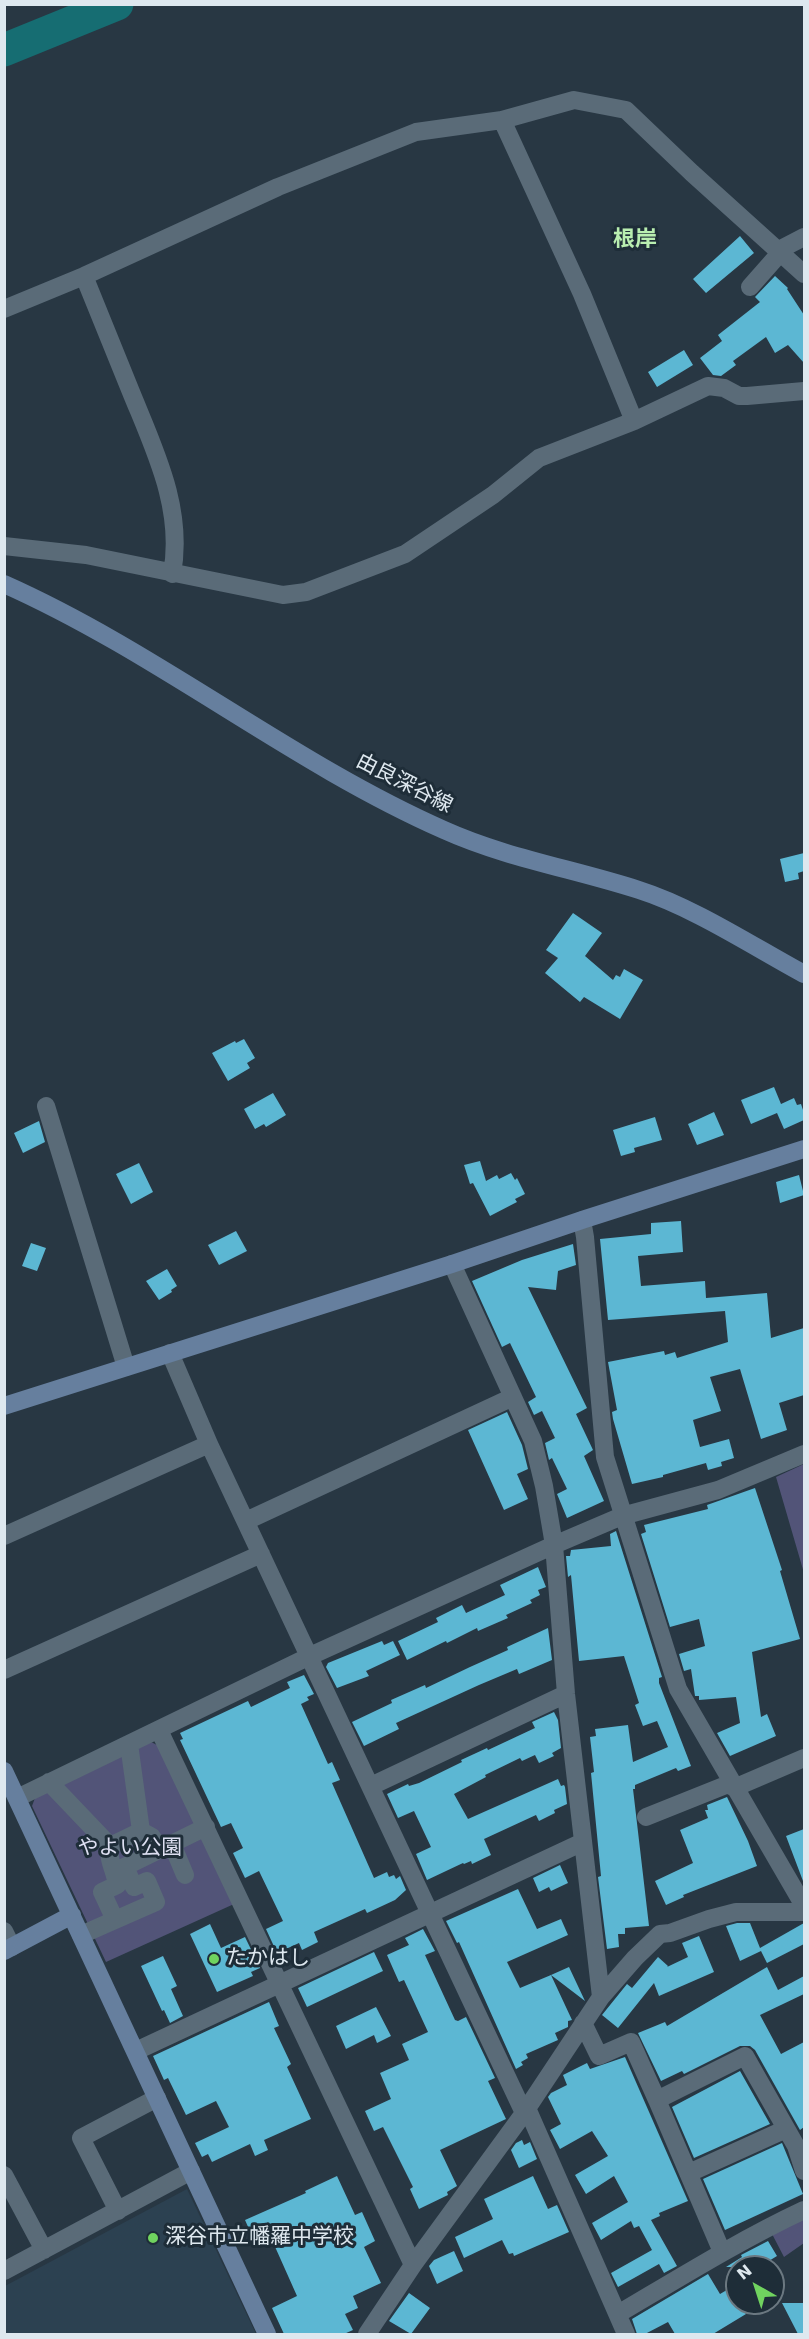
<!DOCTYPE html>
<html>
<head>
<meta charset="utf-8">
<style>
	body { margin:0 }
	#map { position:relative; width:809px; height:2339px; overflow:hidden; background:#283743; font-family:"DejaVu Sans",sans-serif }
	canvas { display:block }
	.frame { position:absolute; inset:0; border:6px solid #dee8ef; pointer-events:none }
	.north { position:absolute; left:725px; top:2255px; width:60px; height:60px; box-sizing:border-box; background:#1e2d38; border:2px solid #6b7881; border-radius:50%; rotate:321deg; font-size:16px; font-weight:700; line-height:24px; text-align:center; color:#dee8ef }
	.north::after { content:''; display:block; margin:auto; width:21px; height:27px; background:#70d35f; clip-path:polygon(50% 0,100% 100%,50% 72%,0 100%) }
</style>
</head>
<body>
<div id="map">
<canvas width="809" height="2339"></canvas>
<div class="frame"></div>
<div class="north">N</div>
</div>
<script>
const c = document.querySelector('canvas').getContext('2d');
c.lineJoin = 'round';
function paint(path, color) { c.fillStyle = color; c.fill(path, 'evenodd'); }
function trace(path, color, width, dash) { c.strokeStyle = color; c.lineWidth = width; c.lineCap = dash ? 'butt' : 'round'; c.setLineDash(dash || []); c.stroke(path); }
function label(font, color, halo, rows, align = 'center') {
  c.font = font + ' "DejaVu Sans","Noto Sans JP",sans-serif'; c.lineWidth = 6; c.setLineDash([]); c.textBaseline = 'middle'; c.strokeStyle = halo; c.fillStyle = color; for (const [text, x, y, turn = 0] of rows) {
    c.save(); c.translate(x, y); c.rotate((+turn || 0) * Math.PI / 180); c.textAlign = isNaN(turn) ? turn : align; if (halo) c.strokeText(text, 0, 0); c.fillText(text, 0, 0); c.restore();
  }
}
paint(new Path2D(`
	M187 2189 256 2334H5V2286Z`), '#2c4151');
paint(new Path2D(`
	M804 1464V1573L776 1477Z
	M151 1742 159 1746 234 1904 106 1962 32 1806 35 1798Z
	M804 2217V2243L784 2257 771 2232Z`), '#525478');
trace(new Path2D(`
	M4 50 117 4`), '#166d72', 33);
paint(new Path2D(`
	M740 236 754 253 706 293 693 279Z
	M775 276 788 288 787 289 804 315V363L788 345 775 353 766 337 733 361 736 365 721 376 713 375 700 358 722 341 718 335 760 302 755 297Z
	M684 350 693 365 657 387 648 372Z
	M804 853V871L798 873 799 879 785 882 780 859Z
	M573 913 602 933 585 956 613 980 616 975 620 977 624 969 643 980 620 1019 584 997 580 1002 545 973 558 958 546 950Z
	M244 1039 255 1058 247 1063 250 1068 228 1081 212 1053 235 1041 236 1043Z
	M774 1087 781 1104 794 1098 797 1105 801 1104 804 1113V1120L784 1129 777 1113 751 1124 741 1100Z
	M273 1093 286 1115 266 1127 264 1124 255 1129 244 1109Z
	M714 1112 724 1135 697 1145 688 1124Z
	M655 1117 662 1140 634 1148 635 1152 621 1156 613 1130Z
	M39 1121 45 1142 23 1153 14 1133Z
	M480 1161 486 1181 497 1175 499 1179 511 1173 515 1180 517 1178 525 1194 515 1199 517 1202 490 1216 473 1183 470 1184 464 1165Z
	M139 1163 153 1192 131 1204 116 1174Z
	M799 1175 804 1195 780 1203 776 1182Z
	M681 1221 683 1252 638 1256 641 1286 705 1281 706 1298 767 1293 771 1338 804 1328V1395L779 1403 787 1430 761 1439 740 1369 710 1377 721 1411 693 1420 700 1447 729 1439 734 1458 721 1462 722 1466 708 1470 706 1463 663 1475V1477L632 1484 613 1419 612 1412 617 1410 608 1362 664 1351 665 1355 675 1352 677 1358 728 1342 725 1311 608 1320 600 1239 651 1234V1223Z
	M236 1231 247 1251 219 1265 208 1245Z
	M31 1243 46 1248 37 1271 22 1266Z
	M573 1244 576 1265 558 1271 556 1290 528 1287 587 1408 576 1414 593 1450 584 1456 604 1501 567 1518 557 1494 567 1489 552 1458 549 1460 545 1443 555 1438 542 1411 534 1415 528 1402 536 1397 510 1343 502 1347 472 1281 522 1260Z
	M167 1269 177 1286 171 1290 172 1292 159 1300 146 1281Z
	M507 1412 522 1445 528 1469 517 1474 528 1499 504 1510 468 1430Z
	M755 1488 782 1570 780 1571 800 1639 752 1652 761 1717 767 1714 776 1736 730 1756 717 1733 740 1723 736 1697 699 1700V1696H695L691 1669 684 1671 679 1654 705 1646 699 1619 670 1627 641 1534 646 1532 644 1525 708 1509 707 1505Z
	M616 1531 662 1677 659 1678V1683L691 1766 678 1771 676 1768 635 1785V1789H633L649 1926 625 1928V1934H618L619 1947 607 1949 598 1877 601 1876 591 1773 594 1772 590 1737 596 1736 595 1729 628 1725 633 1762 668 1747 657 1721 643 1726 635 1705 639 1703 624 1656 579 1661 571 1575 568 1577 566 1556H570L571 1550 611 1546 610 1534Z
	M538 1567 546 1587 538 1590 540 1595 530 1600 532 1603 506 1615 508 1618 478 1631 477 1628 447 1643 446 1641 407 1660 398 1641 438 1622 436 1618 462 1605 466 1613 505 1595 500 1585Z
	M548 1628 552 1660 519 1674 517 1669 479 1685 396 1723 399 1729 364 1746 352 1722 392 1703 391 1700 425 1685 426 1688 470 1667 508 1650 507 1647Z
	M382 1641 384 1645 393 1641 400 1655 366 1671 369 1676 337 1688 326 1667 328 1663Z
	M304 1675 314 1694 307 1697 309 1700 301 1704 328 1764 332 1762 340 1780 332 1783 374 1878 387 1872 389 1877 394 1875 396 1879 400 1876 406 1890 395 1900 367 1913 365 1909 314 1932 318 1942 302 1950 299 1943 277 1953 266 1929 283 1921 259 1871 245 1878 233 1853 243 1848 231 1823 221 1827 180 1740 183 1739 180 1733 248 1701 251 1707 290 1688 287 1682Z
	M554 1712 558 1720 561 1748 552 1753 554 1756 539 1763 535 1755 522 1761 520 1758 485 1775 486 1777 454 1794 468 1819 558 1779 561 1786 564 1785 565 1787 567 1804 554 1810 555 1813 539 1821 536 1815 484 1839 491 1855 472 1864 471 1861 464 1864 463 1863 427 1880 416 1854 431 1847 414 1811 398 1818 387 1794 408 1784 409 1786 419 1783 462 1762 461 1760 487 1748 488 1750 535 1728 532 1722Z
	M727 1797 748 1841 757 1866 683 1895 684 1897 666 1905 655 1881 693 1863 680 1830 708 1818 705 1810H708L707 1805Z
	M804 1829V1881H803L786 1836Z
	M560 1865 568 1883 551 1891 549 1887 539 1892 533 1878Z
	M518 1889 537 1929 561 1919 568 1935 507 1962 520 1988 551 1975 572 2020 568 2021V2027L555 2033 558 2040 526 2054 528 2058 521 2062 523 2065 516 2069 459 1942 457 1943 446 1921Z
	M737 1923H750L760 1948 804 1923V1944L767 1963 761 1951 740 1961 726 1926Z
	M210 1924 221 1948 245 1937 260 1968 251 1972 253 1976 217 1992 190 1934Z
	M423 1929 435 1951 425 1955 455 2020 458 2021 466 2017 495 2078 488 2081 506 2119 440 2150 457 2186 447 2192 448 2195 419 2209 410 2189 413 2187 383 2127 374 2131 365 2111 391 2099 380 2073 409 2060 402 2044 428 2032 404 1980 399 1982 387 1955 409 1945 405 1938Z
	M699 1936 714 1972 659 1996 654 1983 618 2028 602 2015 627 1984 632 1988 658 1957 668 1966 667 1967 688 1957 682 1943Z
	M374 1952 383 1971 307 2007 298 1988Z
	M163 1956 177 1986 171 1989 183 2016 170 2023 164 2010 162 2011 141 1966Z
	M569 1967 585 2001 551 1975Z
	M767 1967 778 1990 804 1976V1994L760 2015 781 2054 804 2042V2127L800 2130 755 2050 750 2046H740L684 2074 682 2071 661 2081 638 2033 665 2022 667 2026Z
	M269 2002 279 2026 274 2028 291 2064 287 2067 311 2119 264 2140 268 2150 255 2156 250 2144 212 2162 208 2154 202 2157 195 2143 229 2127 216 2101 186 2115 168 2078 164 2080 153 2056Z
	M376 2007 391 2036 377 2043 374 2035 346 2049 336 2026Z
	M625 2057 688 2201 659 2213 660 2216 651 2220 677 2266 664 2273 659 2264 618 2287 611 2273 652 2250 639 2226 634 2228 631 2221 601 2240 592 2223 628 2202 614 2176 586 2194 575 2175 608 2156 592 2131 560 2149 550 2130 561 2124 548 2097 551 2093 567 2085 563 2075 587 2063 590 2069Z
	M740 2071 770 2124 694 2158 672 2107Z
	M522 2140 524 2145 530 2142 537 2159 519 2168 511 2150 516 2143Z
	M782 2143 803 2194 725 2230 703 2179Z
	M337 2176 355 2215 362 2212 375 2241 364 2247 381 2283 353 2296 358 2308 345 2314 353 2330 344 2334H284L272 2308 297 2296 268 2231 253 2238 245 2220 306 2193 305 2191Z
	M533 2176 548 2209 557 2205 569 2232 514 2256 513 2253 509 2254 502 2240 464 2258 455 2237 493 2219 484 2199Z
	M768 2241 777 2256 759 2267H726L742 2257 741 2255Z
	M454 2251 463 2271 437 2284 429 2266 434 2260Z
	M708 2274 720 2294 737 2284V2303H739L746 2314 713 2334H675L668 2322 645 2334H637L632 2319Z
	M409 2293 430 2308 411 2334 389 2321Z
	M782 2303H804V2334H798Z`), '#5cb7d3');
trace(new Path2D(`
	M502 120 582 294 634 421
	M777 251 804 237
	M84 276C100 315 115 353 131 392 155 451 184 509 172 574
	M750 287 780 253
	M4 309 84 276 278 187 416 132 502 120 574 100 626 110 692 173 804 274
	M4 546 86 555 283 595 306 592 405 554 493 495 539 458 634 421 708 386 724 388 739 396H747L804 391
	M46 1106 126 1367
	M582 1220 585 1237 605 1457 678 1689 804 1906
	M452 1264 533 1441 544 1486 554 1545 566 1694 601 1997
	M170 1353 209 1444 524 2113
	M246 1521 513 1397
	M4 1536 209 1444
	M4 1670 261 1554
	M159 1730 413 2265
	M129 1744 141 1831 152 1837 159 1850
	M49 1782 110 1846C107 1860 115 1870 117 1885L102 1892 115 1920 81 1935
	M371 1786 566 1694
	M734 1788 804 1758
	M17 1798 310 1656 554 1545 622 1516 718 1490 804 1454
	M646 1817 731 1783
	M172 1844 185 1875
	M110 1846 141 1831
	M116 1871 206 1827
	M115 1920 156 1902 147 1881 134 1887 125 1867
	M4 1931 12 1947
	M583 2023 599 2056 631 2042 657 2100 745 2056 796 2146 804 2171
	M136 2051 583 1842
	M657 2100 722 2252
	M527 2108 626 2334
	M689 2173 786 2129
	M4 2175 44 2250
	M118 2211 81 2138 157 2098
	M4 2271 191 2171
	M618 2314C679 2278 740 2240 804 2210
	M367 2334 413 2265 524 2113 601 1997 635 1958 660 1934 670 1933 709 1919 736 1912H804`), '#5a6b78', 18);
trace(new Path2D(`
	M4 584C159 653 290 762 444 830 506 858 574 869 639 890 693 907 754 947 804 974
	M4 1406 452 1264 585 1219 804 1149
	M4 1771 267 2334
	M4 1951 72 1915`), '#667f9e', 18);
for (const [x, y, r, color] of [
	[214,1959,6,"#70d35f"],
	[153,2238,6,"#70d35f"]
]) { const dot = new Path2D(); dot.arc(x, y, r, 0, 2 * Math.PI); c.fillStyle = color; c.fill(dot); trace(dot, '#1e2d38', 2); }
label('21px', '#dee8ef', '#1e2d38', [
	["由良深谷線",404,784,27]
]);
label('21px', '#dcdef0', '#1e2d38', [
	["やよい公園",130,1849]
]);
label('21px', '#dee8ef', '#1e2d38', [
	["たかはし",226,1959],
	["深谷市立幡羅中学校",165,2238]
], 'left');
label('bold 22px', '#b9eeb0', '#1e2d38', [
	["根岸",635,240]
]);
</script>
</body>
</html>
